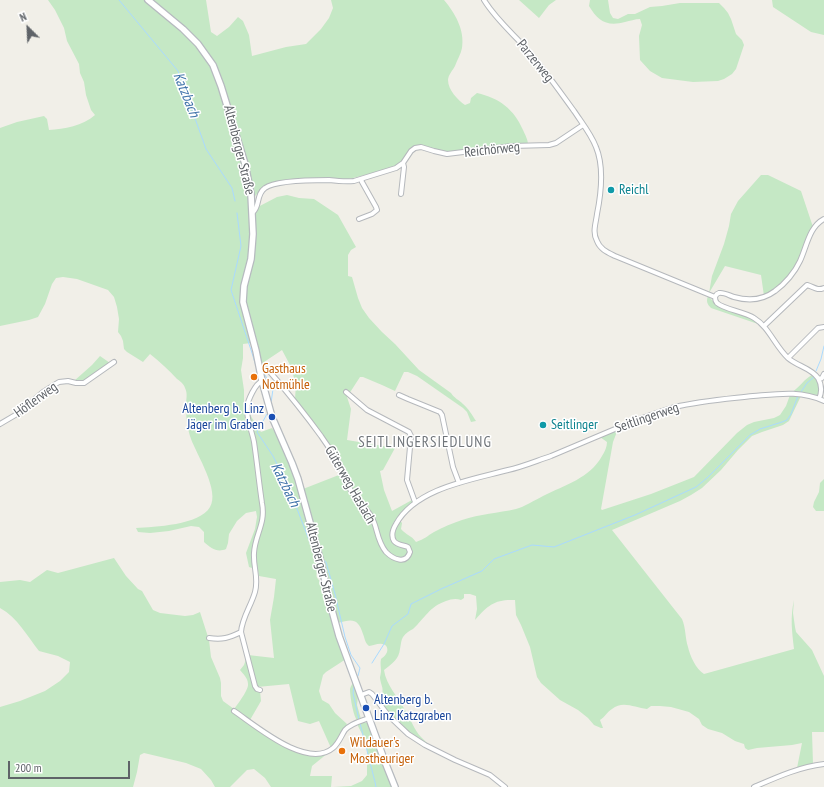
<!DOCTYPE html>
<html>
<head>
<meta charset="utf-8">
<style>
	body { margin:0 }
	#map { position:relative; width:824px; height:787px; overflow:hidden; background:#f1efe8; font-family:"PT Sans Narrow",sans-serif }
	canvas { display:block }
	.north { position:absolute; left:8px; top:8px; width:40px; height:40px; -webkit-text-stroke:3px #fff; paint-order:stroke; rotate:336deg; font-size:11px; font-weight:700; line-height:16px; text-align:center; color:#5f6368 }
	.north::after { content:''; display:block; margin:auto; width:14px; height:18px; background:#5f6368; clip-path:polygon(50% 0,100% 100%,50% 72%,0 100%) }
	.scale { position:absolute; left:8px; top:761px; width:122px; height:18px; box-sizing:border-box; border:2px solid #5f6368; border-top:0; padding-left:5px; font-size:12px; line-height:14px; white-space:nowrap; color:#5f6368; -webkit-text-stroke:3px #fff; paint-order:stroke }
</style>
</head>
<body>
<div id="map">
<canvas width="824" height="787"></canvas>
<div class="north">N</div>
<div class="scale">200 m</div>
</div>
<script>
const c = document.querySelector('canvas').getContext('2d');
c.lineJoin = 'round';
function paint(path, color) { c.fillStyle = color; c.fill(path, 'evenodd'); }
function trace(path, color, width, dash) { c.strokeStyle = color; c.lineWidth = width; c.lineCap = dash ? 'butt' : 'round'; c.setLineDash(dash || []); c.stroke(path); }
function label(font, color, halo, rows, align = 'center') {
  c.font = font + ' "PT Sans Narrow",sans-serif'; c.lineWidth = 3; c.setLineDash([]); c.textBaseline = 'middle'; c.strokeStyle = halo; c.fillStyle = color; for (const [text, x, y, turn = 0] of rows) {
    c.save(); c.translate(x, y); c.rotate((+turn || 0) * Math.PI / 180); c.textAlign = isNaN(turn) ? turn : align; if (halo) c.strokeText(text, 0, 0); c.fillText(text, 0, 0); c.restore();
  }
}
paint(new Path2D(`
	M48 0H144L182 32 199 48 209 62 217 77 236 140 248 186 251 221 249 252 241 287V301L243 314 251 343 243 344V358L241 370 244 390V402L252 418 261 432 272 428 279 438 294 473 319 566C317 576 313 575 323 584L346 659 326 672 323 675 319 691 322 700 329 704 335 713 347 724 337 743 331 748 319 721 310 724 298 721 289 684 257 687 248 655 274 658 270 620 274 597 276 579 259 576 256 560V555L253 557V564L252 568 249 567 246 553 255 529 257 517 256 511 246 513 237 521 229 534 228 543 226 549C217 553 211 548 204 542V532L199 527 191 526 169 531 150 533 138 532 136 528C154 527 200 525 210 507 220 491 197 455 191 439 187 428 186 416 186 405 186 399 188 394 185 388 184 384 180 381 177 379 169 370 160 362 150 354L143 362 127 352 124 349 123 341 121 336 118 332 119 319 117 307 114 297 108 290 77 279 63 277 56 278 52 284 45 304 38 317 29 320 0 326V128L17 122 44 116 47 119 49 130C64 129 83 126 95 115L91 110 86 95 84 82 80 73 79 64 67 41 64 28 55 10Z
	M151 0H206L211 32 217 36 229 27 238 17 243 21 249 35 252 56 286 47 306 44 321 29 329 18 333 8 331 0H444C455 13 465 30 462 48 461 54 457 60 455 66 453 70 448 75 448 80 448 90 458 100 465 105L470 103 471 98 477 93C499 98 514 109 523 130 525 135 528 139 528 145L446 152 416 147 402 162 396 166 377 172 345 180H287L260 191 252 199C254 193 256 189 252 185 246 162 240 139 233 117 227 96 221 75 210 56Z
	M519 0H556L549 5 539 18Z
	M590 0H608L610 13 613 18 618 19 628 14H635L650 7 662 6 680 3H719L724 8 728 13 731 19 736 34 742 40 744 45 736 69 732 74 724 79 718 81 693 82 662 78 650 71 640 60 639 36 642 25 640 19C635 19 630 21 625 22 607 27 598 21 589 6Z
	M772 0H824V35L811 32 773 7Z
	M761 175H768L801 191 813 227 810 230 799 260 794 270 779 287 764 296 761 275 725 266 709 293 712 276 724 244 729 226 731 214 738 201Z
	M287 195 299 198 314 199 338 215 356 247 351 250 348 255V276L352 277 358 298 362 308 369 318 382 332 395 344 419 370 451 393C454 398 459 400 463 404 469 409 472 415 476 421L471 422 467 412 463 408 417 376 408 372H404L395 391 382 385 363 377H360L347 397 351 409 347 440 395 448 383 470 380 471 384 490 392 511 412 500V503L398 518 402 523 401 529C406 535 411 535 416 542 425 539 427 536 434 532 443 527 453 523 462 520 480 514 498 513 516 509 524 507 535 500 543 496 565 485 590 478 602 456 605 451 607 447 607 442L600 437 618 429 613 442 601 509 602 510 651 494 694 477 737 433 747 425 754 422 774 418 780 415 786 406 790 395 801 396 789 421 783 425 762 432 752 436 738 450 721 470 702 488 691 495 680 501 612 530 682 619C686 628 685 638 688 647 690 656 696 669 704 674L794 649C792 631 790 618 794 600L793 613 795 627 796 632 812 650 824 676V732H812L813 764 797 768 802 743 792 745 757 748 748 750 745 748 744 744 735 741 722 733 708 729 702 725 699 719 689 712 671 707 660 706H651L647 709C635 708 623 700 612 709 607 712 605 717 600 720L603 728H601L594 725 588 718 578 710 560 700 541 683 537 677 530 647 521 625 516 615 515 600C495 599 488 605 475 620L477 609 476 596 470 594H464V598L461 600C456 598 451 599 446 601 429 607 425 618 413 629 409 631 406 633 403 637 401 640 401 644 400 649 399 659 392 664 384 670 386 685 398 697 405 710 411 719 414 730 421 737 424 740 427 743 430 745 408 735 392 719 379 699 386 690 381 687 380 678 380 677 381 673 381 671 381 667 380 663 381 659 382 658 385 656 386 654 389 650 387 644 382 644 378 643 373 646 369 646 365 643 365 639 363 634 358 618 352 619 338 623L303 489 344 473 295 399 296 384 290 365 282 350 261 364 245 301 254 209 277 197Z
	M708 296 718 306 749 317 761 325 711 308C707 304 706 301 708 296Z
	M100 356 110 363 84 382 74 381 92 365Z
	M812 375C818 380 823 388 817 395L792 392C800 387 804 379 812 375Z
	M824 479V511H816L813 507 814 502 819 492 820 483Z
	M114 558 126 576 138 589 142 591 153 610 160 613 185 616 193 615 200 612 209 640 211 657 220 678 221 683V696L223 701 234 709C238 704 249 689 248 684 248 678 243 674 240 670L244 665 246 659 253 686 260 691 261 701 250 720 235 709 233 712 298 752 320 755 328 753 312 766 310 776H332L331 787H271L265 778 254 769 247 770 230 787H215L211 780 201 769 186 763 144 753 140 755 137 772 133 787H0V707L20 701 45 691 60 681 69 672 70 662 58 656 39 651C27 636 18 618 0 608V582L20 580 30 582 47 570 58 573Z
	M353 683 358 696 357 705 361 719 357 720C353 715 350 696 350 689 351 686 351 686 353 683Z
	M363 722 368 723 392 787H333L351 786 362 781 367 775V747L365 740 358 726V725Z`), '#c5e8c5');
trace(new Path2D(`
	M119 0 178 71 206 149 232 188 235 201
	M237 213 241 246 231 290 252 353 256 366
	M816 371 821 359 824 346
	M265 375 273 389 271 403
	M801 392 807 383 814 377
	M267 414 257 432 273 456 289 488 316 558
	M322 559 326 562 335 594 345 637 351 655 360 668 358 676
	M372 663 384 644 392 626 408 614 411 604 441 589 482 571 494 559 532 545 554 547 635 515 696 487 707 478 750 435 760 429 782 422 787 420 791 414 798 396
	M354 687 353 693 359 720
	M360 723 375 782 376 787`), '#aadaff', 1);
const street = new Path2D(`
	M484 0C495 18 510 31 524 46 542 66 558 89 574 111 582 123 591 134 596 147 604 166 601 194 597 214 596 223 592 232 597 241 600 249 607 252 615 256L715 297
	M401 194 404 167 403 163
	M253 212C260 207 256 194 265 188 276 180 314 180 329 180 337 181 345 182 354 181L396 168 403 163 411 151 415 148 421 147 434 151 447 154 512 146 549 145 556 143 583 125
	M359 219 372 214 377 210 376 207 362 182 361 179
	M715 297C715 300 715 301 717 303 723 309 745 312 754 318 769 327 775 346 788 358 797 366 811 368 818 378 822 385 822 392 819 399
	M715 297C716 295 716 294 719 293 724 292 730 296 734 297 748 301 763 300 775 291 785 284 795 272 800 261 807 246 809 227 824 219
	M764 326 807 285C814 287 817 291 824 288
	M788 358 818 328 824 327
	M259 368 266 369 270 372C288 393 305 414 321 436 327 445 333 453 338 461 343 470 345 481 350 489 355 499 365 506 371 516 378 527 376 540 386 552 393 559 406 565 410 552L408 547C403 545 397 545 394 541 391 536 393 529 396 524 416 488 471 480 508 470 522 467 536 461 551 456 572 447 594 438 615 429 635 421 654 413 675 407 700 401 727 399 753 396 777 394 801 390 824 401
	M819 379 822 378 824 374
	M346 392 367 410 409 432 411 436 407 480 415 502
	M399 395 408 399 440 412 442 415 453 467 459 483
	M0 424 17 414 43 392 54 385 59 382 68 381 76 383H84L114 362
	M241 632 255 686 257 689 260 690
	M209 638C222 640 229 638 241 632 242 618 251 606 255 592 259 578 253 567 254 553 255 534 266 524 262 503 259 483 257 462 254 442 252 431 246 418 247 407 248 400 255 384 262 381
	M361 695 369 692 372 694 388 715 408 734 425 745 455 760 490 775 505 787
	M234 711C255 725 307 770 333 748 339 743 341 736 345 730 351 723 361 721 369 718
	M754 787C777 777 799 767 824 764`);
const secondary = new Path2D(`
	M148 0 183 29 198 44 213 65 221 86 245 164 251 194 253 234 252 247 251 259 244 286 243 302 256 351 262 381 272 417 292 463 298 479 320 559 330 603 339 636 385 762 395 787`);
trace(street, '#b5b8bc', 6);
trace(secondary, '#b6babf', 8);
trace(street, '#fff', 4);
trace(secondary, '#fff', 5.5);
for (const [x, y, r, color] of [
	[611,190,4,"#0f9aa8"],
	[254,377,4,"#e8710a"],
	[272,417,4,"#1a4fb4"],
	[543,425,4,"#0f9aa8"],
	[366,708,4,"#1a4fb4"],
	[342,751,4,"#e8710a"]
]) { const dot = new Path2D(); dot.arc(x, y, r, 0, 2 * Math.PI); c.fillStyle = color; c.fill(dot); trace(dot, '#fff', 1.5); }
label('14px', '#5f6368', '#fff', [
	["Parzerweg",535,61,51],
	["Altenberger Straße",239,150,76],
	["Reichörweg",492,150,-6],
	["Höflerweg",36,400,-36],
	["Seitlingerweg",647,418,-19],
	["Güterweg Haslach",350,485,60],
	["Altenberger Straße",321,567,76]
]);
label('14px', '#0d838f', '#fff', [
	["Reichl",619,190],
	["Seitlinger",551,425]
], 'left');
label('14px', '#c56008', '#fff', [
	["Gasthaus",262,369],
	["Notmühle",262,385],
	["Wildauer's",350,743],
	["Mostheuriger",350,759]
], 'left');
label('14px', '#164399', '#fff', [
	["Altenberg b. Linz",264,409],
	["Jäger im Graben",264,425],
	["Altenberg b.",374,700,"left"],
	["Linz Katzgraben",374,716,"left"]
], 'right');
label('italic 15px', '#4174aa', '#fff', [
	["Katzbach",186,95,68],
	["Katzbach",285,485,64]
]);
c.letterSpacing = '1px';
label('15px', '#70757a', '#fff', [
	["SEITLINGERSIEDLUNG",425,443]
]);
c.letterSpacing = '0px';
</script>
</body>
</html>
